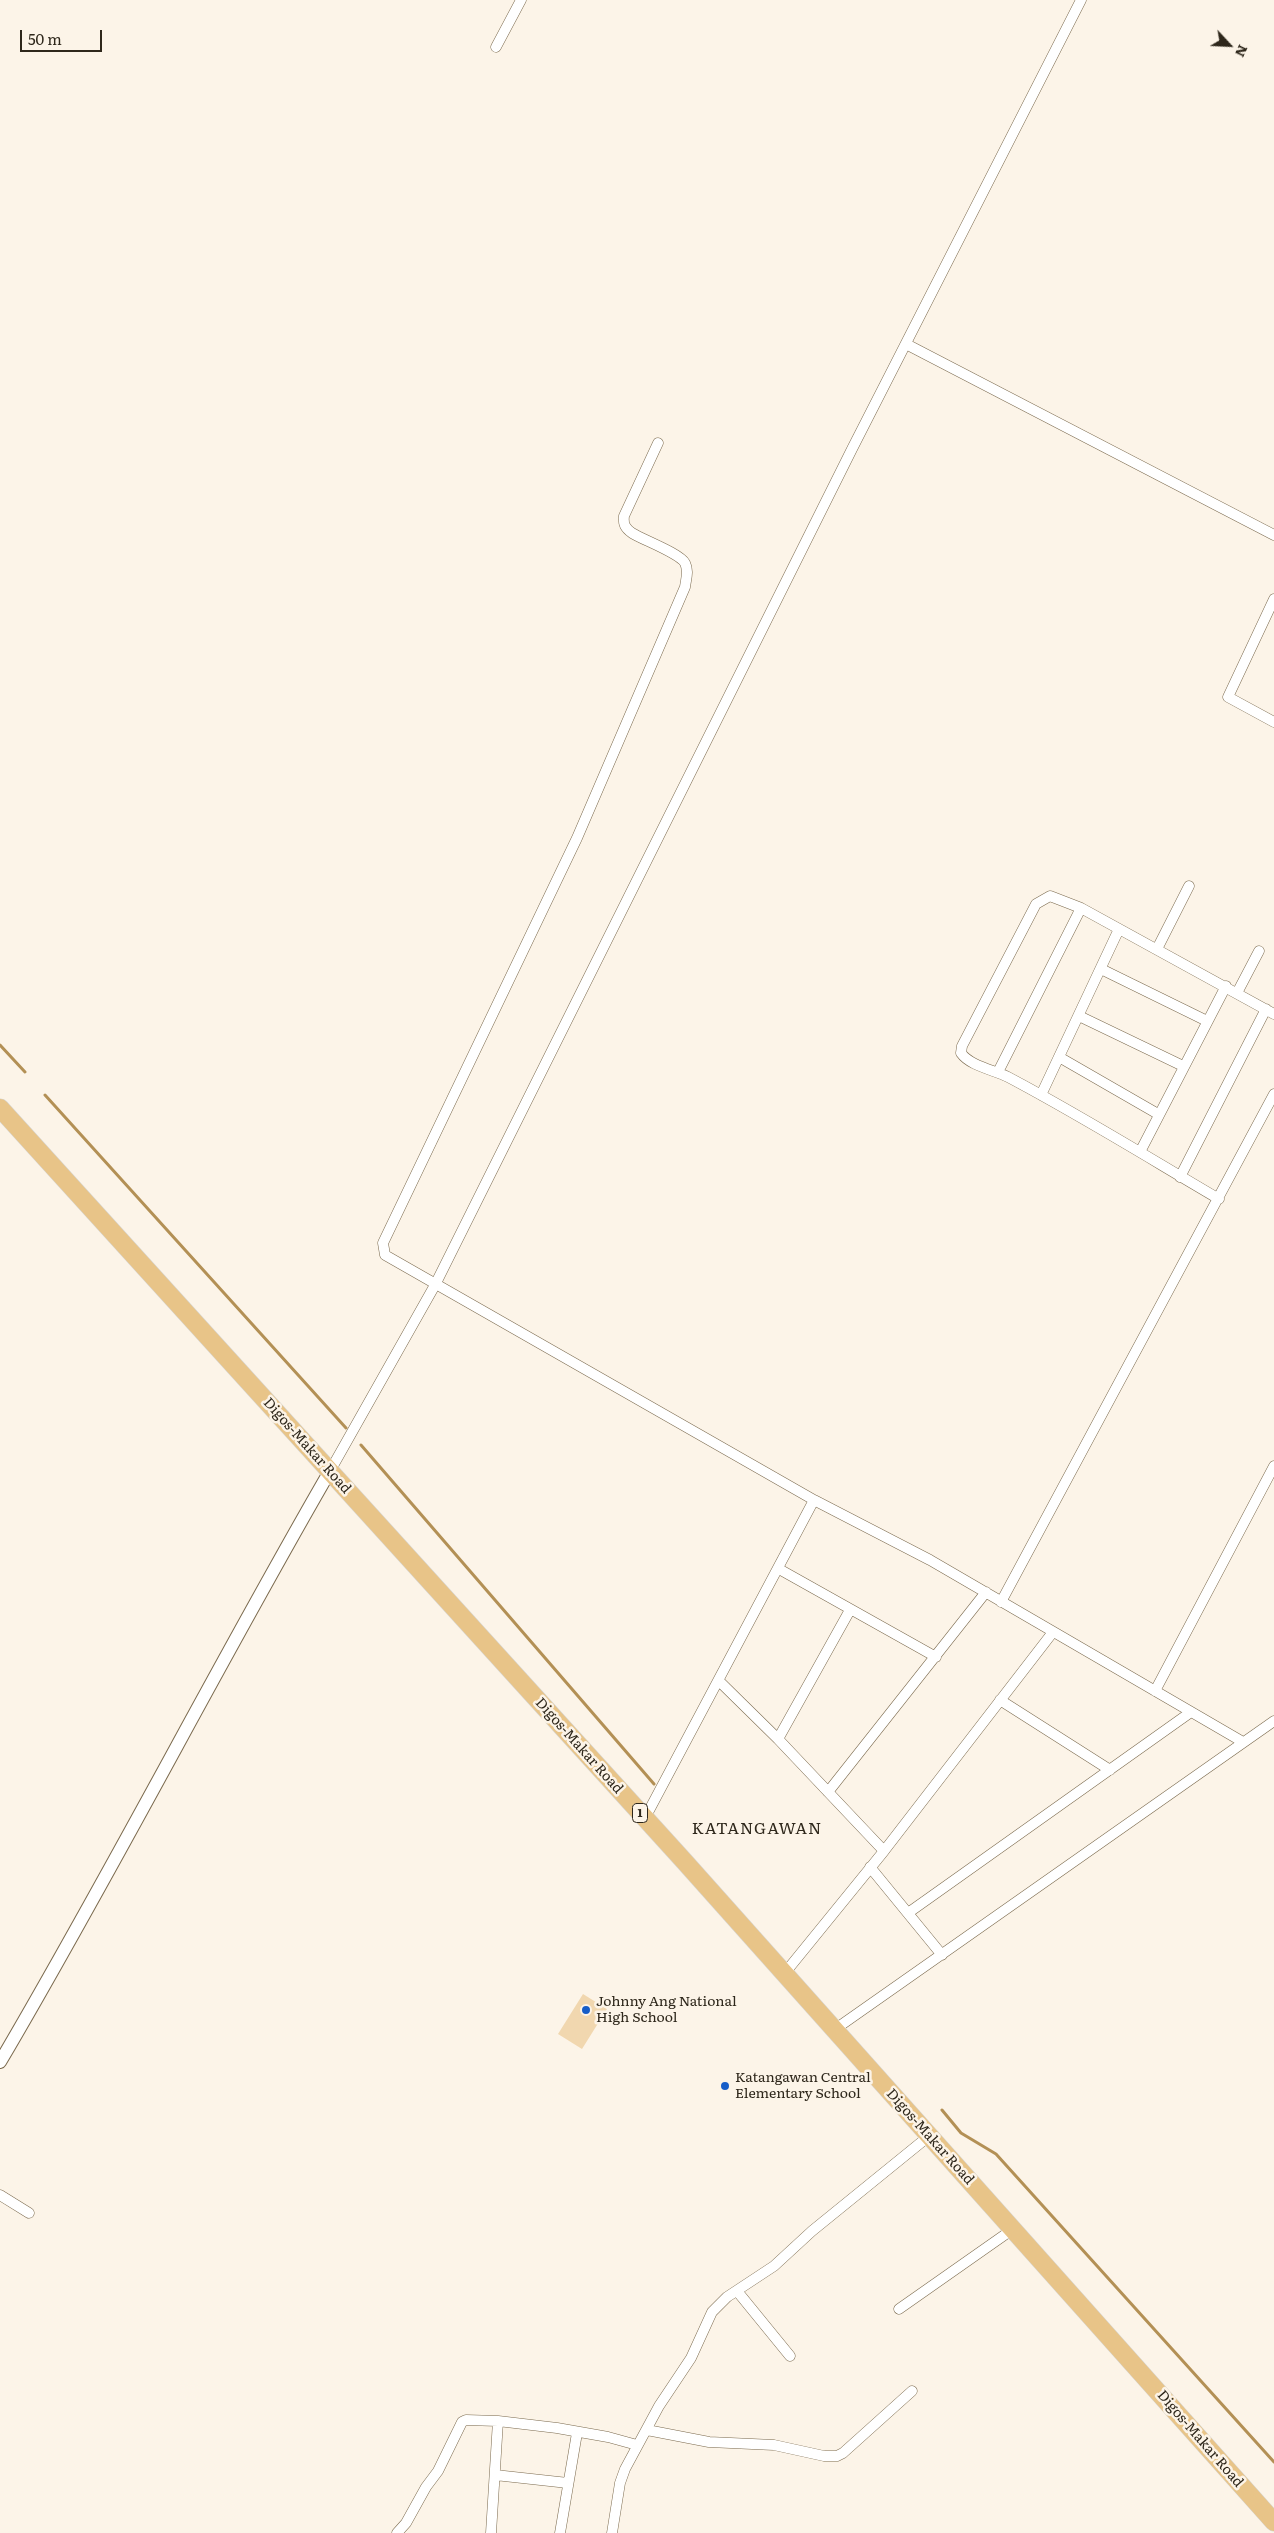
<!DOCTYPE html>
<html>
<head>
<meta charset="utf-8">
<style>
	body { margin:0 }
	#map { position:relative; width:1274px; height:2533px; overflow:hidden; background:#fcf4e8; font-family:Literata,serif }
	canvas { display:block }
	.north { position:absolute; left:1204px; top:20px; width:50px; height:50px; -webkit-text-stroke:4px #fcf4e8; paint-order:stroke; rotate:115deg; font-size:14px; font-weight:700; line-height:20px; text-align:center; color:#2e271b }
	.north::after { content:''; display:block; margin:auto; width:18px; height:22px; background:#2e271b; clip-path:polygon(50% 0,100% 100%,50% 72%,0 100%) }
	.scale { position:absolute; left:20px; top:30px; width:82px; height:22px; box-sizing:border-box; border:2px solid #2e271b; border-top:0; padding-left:6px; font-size:15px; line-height:18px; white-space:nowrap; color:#2e271b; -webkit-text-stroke:4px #fcf4e8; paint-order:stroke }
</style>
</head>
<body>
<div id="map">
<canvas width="1274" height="2533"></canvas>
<div class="north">N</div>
<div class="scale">50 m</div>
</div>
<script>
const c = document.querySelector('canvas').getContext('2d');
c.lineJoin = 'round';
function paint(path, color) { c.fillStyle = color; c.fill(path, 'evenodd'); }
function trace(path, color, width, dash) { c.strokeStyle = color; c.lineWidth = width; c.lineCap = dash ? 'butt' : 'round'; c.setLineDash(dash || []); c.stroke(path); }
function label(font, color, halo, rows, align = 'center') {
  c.font = font + ' Literata,serif'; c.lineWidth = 5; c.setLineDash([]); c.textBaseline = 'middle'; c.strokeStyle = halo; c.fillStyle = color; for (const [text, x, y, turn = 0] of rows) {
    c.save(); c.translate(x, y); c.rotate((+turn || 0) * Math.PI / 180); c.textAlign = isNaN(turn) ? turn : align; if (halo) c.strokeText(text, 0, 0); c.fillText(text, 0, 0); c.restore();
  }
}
paint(new Path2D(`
	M583 1994 607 2009 582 2049 558 2034Z`), '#f1d7af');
trace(new Path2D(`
	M0 1045 25 1072
	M45 1095 346 1428
	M361 1445 654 1784
	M942 2110 961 2133 996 2154 1274 2462`), '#b39055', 3);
const minor = new Path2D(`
	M496 47 521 0
	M906 344 1274 535
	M658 443 624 516C623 524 625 528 632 533 643 540 679 553 685 563 689 571 686 579 685 587L577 838 383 1243 385 1255 814 1500 930 1560 1243 1742
	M1274 599 1228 697 1274 722
	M1157 949 1189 886
	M1101 969 1207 1021
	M1237 993 1259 951
	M1079 1016 1183 1066
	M1059 1057 1158 1114
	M998 1072 1081 908
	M1041 1095 1119 929
	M1140 1152 1226 986
	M1180 1177 1266 1009
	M1219 1199C1149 1158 1080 1115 1008 1077 994 1070 970 1066 961 1053L962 1046 1036 904 1050 896 1081 908 1274 1014
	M330 1471 435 1285 852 449 1081 0
	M779 1569 936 1657
	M1001 1602 1274 1094
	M719 1681 778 1739 884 1851
	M1155 1691 1274 1466
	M1000 1700 1110 1770
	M778 1739 850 1610
	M828 1792 986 1592
	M645 1818 814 1500
	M870 1867 942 1955
	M908 1913 1191 1712
	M784 1974 884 1851 1053 1632
	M834 2030 1274 1721
	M0 2195 29 2213
	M737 2291 790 2356
	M899 2309 1013 2229
	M647 2430 709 2442 774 2445 824 2456H837L843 2453 912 2391
	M495 2475 568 2483
	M397 2533 406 2523 426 2487 438 2471 462 2422 466 2420 498 2421
	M491 2533 498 2421 557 2428 608 2437 637 2445
	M560 2533 577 2433
	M612 2533 620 2483 625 2469 659 2406 691 2358 712 2312 727 2297 774 2266 812 2231 929 2136`);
const tertiary = new Path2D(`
	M0 2062C115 1867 217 1666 330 1471`);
const trunk = new Path2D(`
	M0 1108 684 1861 1274 2522`);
trace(minor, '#7b6a4e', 11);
trace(tertiary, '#7b6a4e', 14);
trace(trunk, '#d5d4d1', 19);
trace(minor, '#fff', 10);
trace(tertiary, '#fff', 12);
trace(trunk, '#e8c488', 18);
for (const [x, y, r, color] of [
	[586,2010,5,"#165dc8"],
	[725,2086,5,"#165dc8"]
]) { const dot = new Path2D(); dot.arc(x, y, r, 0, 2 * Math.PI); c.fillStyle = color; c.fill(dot); trace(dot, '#fcf4e8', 2); }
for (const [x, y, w] of [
	[640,1813,15]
]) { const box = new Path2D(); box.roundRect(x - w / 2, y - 9.5, w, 19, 4); c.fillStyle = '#fcf4e8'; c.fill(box); trace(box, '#2e271b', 1); }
label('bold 12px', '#2e271b', null, [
	["1",640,1813]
]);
label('14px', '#2e271b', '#fcf4e8', [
	["Digos-Makar Road",307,1446,48],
	["Digos-Makar Road",579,1746,48],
	["Digos-Makar Road",930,2137,48],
	["Digos-Makar Road",1200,2439,49]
]);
label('14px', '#2e271b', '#fcf4e8', [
	["Johnny Ang National",596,2002],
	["High School",596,2018],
	["Katangawan Central",735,2078],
	["Elementary School",735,2094]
], 'left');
c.letterSpacing = '1px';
label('16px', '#2e271b', '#fcf4e8', [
	["KATANGAWAN",757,1829]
]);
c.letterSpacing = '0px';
</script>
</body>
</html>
